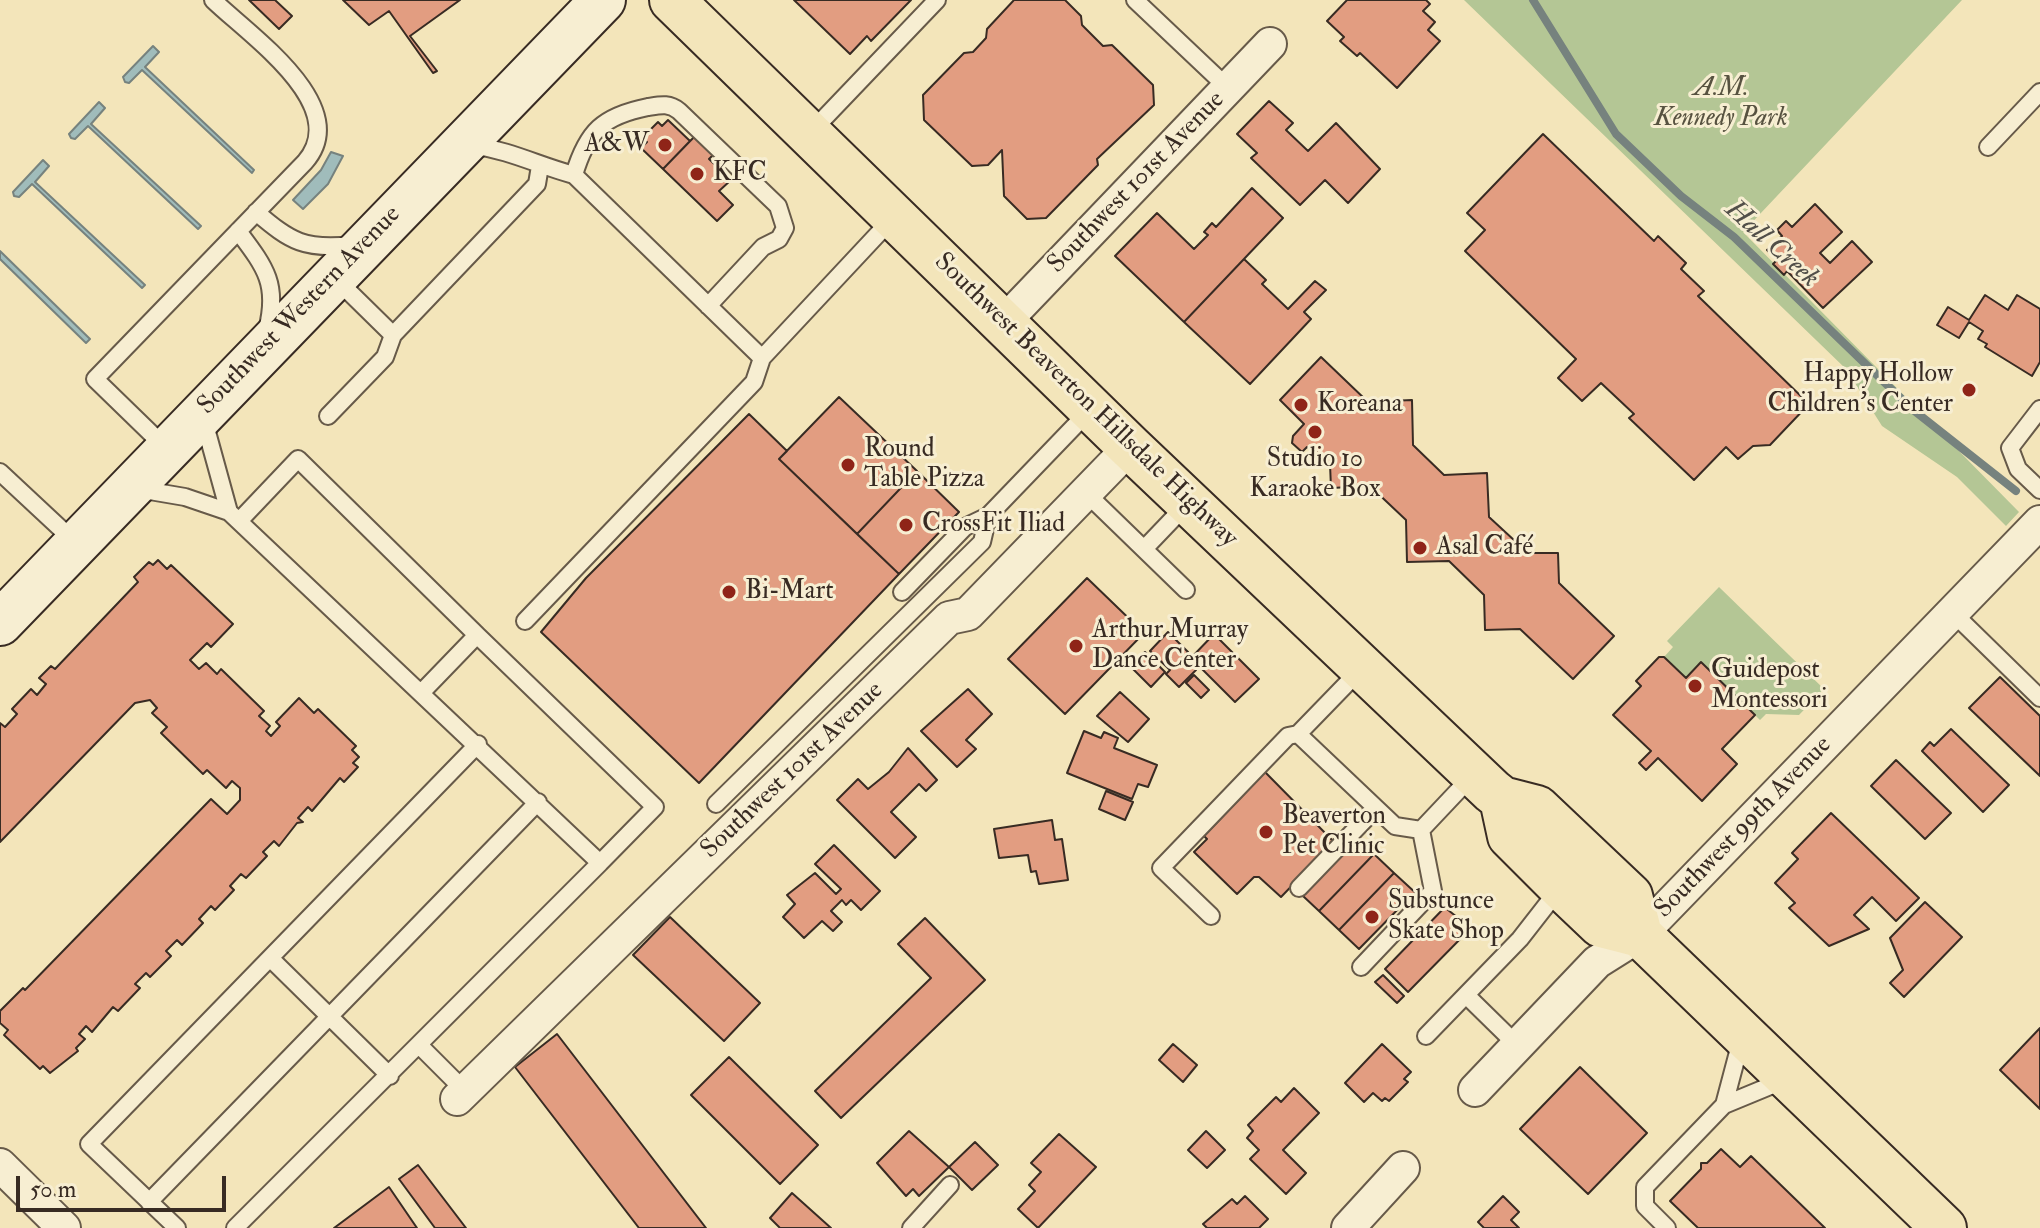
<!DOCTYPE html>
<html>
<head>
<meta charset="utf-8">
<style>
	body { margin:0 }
	#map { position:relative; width:2040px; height:1228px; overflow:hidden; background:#f3e5ba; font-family:"IM FELL Double Pica",serif }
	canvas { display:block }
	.scale { position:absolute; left:16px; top:1176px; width:210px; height:36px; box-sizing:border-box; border:4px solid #382b23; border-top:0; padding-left:10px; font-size:24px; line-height:28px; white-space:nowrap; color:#382b23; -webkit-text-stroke:6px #f7eed2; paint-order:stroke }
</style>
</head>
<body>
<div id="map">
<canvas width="2040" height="1228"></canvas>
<div class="scale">50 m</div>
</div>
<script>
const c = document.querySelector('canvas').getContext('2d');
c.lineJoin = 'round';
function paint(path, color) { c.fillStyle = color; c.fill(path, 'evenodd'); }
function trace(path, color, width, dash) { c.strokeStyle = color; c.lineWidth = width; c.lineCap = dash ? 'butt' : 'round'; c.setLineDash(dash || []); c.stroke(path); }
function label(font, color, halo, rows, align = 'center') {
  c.font = font + ' "IM FELL Double Pica",serif'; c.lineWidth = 6; c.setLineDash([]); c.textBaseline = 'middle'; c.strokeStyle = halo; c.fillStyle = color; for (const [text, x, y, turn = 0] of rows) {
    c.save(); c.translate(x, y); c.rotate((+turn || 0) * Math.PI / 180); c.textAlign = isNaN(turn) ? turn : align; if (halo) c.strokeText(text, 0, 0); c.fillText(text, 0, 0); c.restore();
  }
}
paint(new Path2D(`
	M1464 0H1962L1743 232 2019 512 2006 526 1957 477 1882 426 1846 369Z
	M1719 587 1824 689 1799 715 1766 714 1760 720 1701 662 1686 678 1664 657 1673 647 1667 641Z`), '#b4c695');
const water = new Path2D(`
	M153 46 159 52 145 67 254 170 252 173 142 70 129 83 125 82 123 77Z
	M99 102 105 108 91 124 201 226 198 229 88 126 75 139 71 138 69 134Z
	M331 152 343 156 328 184 303 209 293 200 321 170Z
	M43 160 49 166 35 182 145 285 142 288 32 184 19 197 14 196 13 192Z
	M0 251 90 339 86 343 0 259Z`);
paint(water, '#a0bcbb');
trace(water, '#76827e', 2);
trace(new Path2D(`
	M1533 0 1616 134 1681 196 1734 237 1912 409 2016 491`), '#76827e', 8);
const building = new Path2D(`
	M249 0H275L292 16 279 29Z
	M343 0H460L410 36 437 71 433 73 389 11 369 25Z
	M794 0H911L871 41 867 36 850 54Z
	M1014 0H1065L1081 16 1082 25 1103 46 1112 45 1153 85 1154 105 1097 159 1098 165 1046 218 1027 219 1004 196 1002 150 988 165 972 166 924 120 923 95 964 53 973 52 986 38 987 29Z
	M1347 0H1426L1430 4 1423 11 1435 22 1428 30 1440 41 1397 88 1360 53 1357 56 1340 41 1344 37 1327 21Z
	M1269 101 1293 123 1286 130 1308 151 1336 123 1380 169 1348 203 1325 180 1300 205 1251 158 1257 153 1237 134Z
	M668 120 690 141 663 169 641 148 647 142 642 138 658 122 662 126Z
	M1543 134 1654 241 1658 236 1686 263 1681 269 1704 291 1698 296 1809 404 1770 445 1753 446 1738 459 1726 447 1694 480 1629 418 1634 414 1601 383 1582 401 1558 378 1576 359 1465 251 1485 230 1467 213Z
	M696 135 715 153 709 159 731 180 719 191 733 205 717 221 663 169Z
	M1252 188 1283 218 1184 322 1115 256 1157 213 1194 249 1208 235 1204 232 1212 223 1216 227Z
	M1815 204 1842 232 1820 253 1830 263 1852 241 1872 262 1823 308 1787 271 1784 275 1773 264 1777 260 1767 250 1782 236 1777 230 1786 221 1792 227Z
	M1244 259 1266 280 1262 284 1288 309 1315 281 1326 290 1304 312 1311 319 1250 384 1184 322Z
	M1985 295 2008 310 2017 295 2040 309V362L2032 376 1985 347 1987 344 1978 339 1983 331 1969 322 1959 338 1937 325 1948 307 1969 320Z
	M1321 357 1368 402 1412 400 1413 445 1444 475 1487 473 1489 517 1528 553H1558L1559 583 1614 636 1573 679 1520 629 1485 630 1484 595 1449 561 1407 562 1406 520 1370 486 1331 488 1330 464 1312 448 1307 447 1302 452 1292 443 1293 436 1304 424 1280 400Z
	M839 397 917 471 857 534 779 459Z
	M749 414 787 451 779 459 899 574 699 783 541 632 586 578Z
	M917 471 959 512 899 574 857 534Z
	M158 560 167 569 171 565 233 624 211 647 207 643 190 660 199 669 206 663 217 674 221 669 264 711 259 716 270 726 266 731 271 736 280 726 276 722 299 698 314 713 318 709 356 746 352 750 359 757 353 763 358 767 344 782 340 778 312 811 308 807 298 818 303 822 297 823 279 846 274 841 263 852 267 856 246 878 241 874 230 886 234 890 215 910 211 906 199 919 203 923 182 945 177 940 166 951 171 956 150 977 146 973 135 984 140 988 118 1011 113 1007 92 1032 86 1026 79 1034 85 1039 76 1048 78 1051 50 1073 43 1066 40 1069 4 1035 8 1030 0 1023V1011L23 988 25 990 211 799 227 814 240 800V788L232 781 226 788 207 770 203 774 161 733 167 727 152 713 157 708 150 700 135 703 0 842V723L5 727 17 714 12 709 31 689 37 695 46 684 39 678 51 666 55 669 138 582 134 577 149 562 153 565Z
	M1087 578 1144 633 1065 714 1008 659Z
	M1168 632 1188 652 1183 658 1196 670 1179 687 1166 674 1170 670 1150 651Z
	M1214 634 1259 679 1235 702 1191 658Z
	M1145 652 1165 672 1151 687 1130 666Z
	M1659 657H1664L1686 678 1701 662 1755 715 1722 749 1737 764 1702 801 1658 758 1646 770 1639 763 1651 751 1613 715 1641 686 1636 681Z
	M1194 675 1209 690 1201 698 1186 683Z
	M2000 677 2040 716V776L1969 708Z
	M968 689 992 714 966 740 976 749 957 767 921 731Z
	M1120 692 1149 719 1128 742 1097 716Z
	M1951 729 2009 785 1983 812 1922 751 1930 742 1934 746Z
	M1084 731 1101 738 1104 732 1118 738 1114 748 1157 765 1148 787 1138 784 1132 799 1067 773Z
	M908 748 937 780 926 791 919 784 891 812 916 837 895 858 837 800 858 779 868 789 889 772Z
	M1896 760 1951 813 1925 839 1871 786Z
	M1265 772 1334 842 1281 897 1259 877H1254L1237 894 1194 852 1207 839 1204 836Z
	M1106 791 1133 802 1125 820 1099 809Z
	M1831 813 1919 898 1896 921 1872 897 1854 915 1869 929 1829 946 1789 908 1795 903 1775 883 1798 859 1792 853Z
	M1052 820 1055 840 1062 839 1068 880 1039 884 1036 871 1031 872 1028 855 999 858 994 829Z
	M1353 833 1374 854 1319 911 1303 896 1351 845Z
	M834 845 880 891 861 910 851 900 846 905 842 900 831 911 842 922 833 931 822 921 804 938 783 917 795 904 787 895 815 873 836 894 841 889 815 864Z
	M1374 854 1394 873 1339 930 1319 911Z
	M1394 873 1419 896 1412 903 1408 899 1359 949 1339 930Z
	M1925 902 1962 937 1904 997 1890 983 1903 970 1890 938Z
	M1447 905 1448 910 1471 928 1408 992 1385 969Z
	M670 917 760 1003 724 1041 633 955Z
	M925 918 985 980 841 1118 815 1091 931 978 898 944Z
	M1383 975 1404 996 1397 1003 1375 982Z
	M2040 1028V1109L2000 1070Z
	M557 1034 706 1228H639L515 1067Z
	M1173 1044 1197 1065 1183 1082 1159 1060Z
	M1382 1044 1411 1072 1404 1079 1408 1082 1389 1101 1385 1098 1382 1101 1373 1093 1364 1102 1345 1083Z
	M729 1057 818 1145 780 1184 691 1095Z
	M1580 1067 1647 1133 1588 1194 1520 1129Z
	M1294 1088 1319 1113 1283 1150 1306 1173 1286 1194 1250 1159 1259 1150 1247 1138 1253 1131 1248 1125 1276 1097 1281 1102Z
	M909 1131 949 1167 919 1196 913 1189 906 1196 877 1163Z
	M1206 1131 1225 1150 1207 1168 1188 1150Z
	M1059 1134 1096 1167 1038 1228 1018 1209 1035 1191 1029 1185 1041 1172 1031 1163Z
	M975 1142 998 1165 972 1190 949 1167Z
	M1721 1149 1740 1167 1751 1156 1825 1228H1698L1670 1201 1701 1169V1163H1707Z
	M418 1165 466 1228H435L399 1179Z
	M389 1187 417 1228H334Z
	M792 1193 831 1228H780L770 1218Z
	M1245 1196 1268 1219 1259 1228H1207L1203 1224 1232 1199 1237 1204Z
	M1503 1196 1519 1212 1511 1220 1519 1228H1484L1478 1222Z`);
paint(building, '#e29d81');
trace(building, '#382b23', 2);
const service = new Path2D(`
	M1135 0 1228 88
	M810 133 937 0
	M472 145C512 151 537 165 574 175L762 358
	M1988 147 2040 92
	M574 175C587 131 603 116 648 107 661 105 669 103 679 111L778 206 785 228 779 239 763 247 708 306
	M256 212C291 242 305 250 352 245
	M238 231C265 267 279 284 267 330
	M337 280 393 335
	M2040 409 2010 448 2018 469 2040 490
	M328 416 385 357 393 335 537 184 540 166
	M166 448 95 379 305 162C354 106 249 35 213 0
	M0 472 75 542
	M138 489 185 497 229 512 204 421
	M1086 493 1186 590
	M229 512 600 863 235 1228
	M240 520 298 459 477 635
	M1144 549 1187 504
	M902 592 965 527 988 516 1090 410
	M1953 613 2040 698
	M525 621 754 382 762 358 892 219
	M1362 668 1298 734 1395 826 1421 830
	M421 693 477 635 655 807 600 863
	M716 804 982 542 988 516
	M1421 830 1472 776
	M1299 888 1376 808
	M1211 916 1161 868 1288 736 1298 734
	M270 958 390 1076
	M1361 967 1433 891 1421 830
	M1466 995 1517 1045
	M1426 1036 1520 939 1559 889
	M420 1046 465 1091
	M1724 1105 1742 1037
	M149 1202 538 802
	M177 1228 89 1144 478 744
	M911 1228 950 1185
	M1667 1228 1645 1206V1187L1724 1105 1787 1079`);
const minor = new Path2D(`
	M1004 322 1270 44
	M1475 1090 1597 962 1640 935 2040 522
	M457 1099 949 618 968 614 1130 447
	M0 1165 64 1228
	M1348 1228 1403 1168`);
const secondary = new Path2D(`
	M0 623 603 0`);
const primary = new Path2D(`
	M672 0 1130 447 1492 791 1502 799 1537 808 1630 896 1640 935
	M1502 799 1510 836 1561 887 1601 925 1640 935 1944 1228`);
trace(service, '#675a49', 20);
trace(minor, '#675a49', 36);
trace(secondary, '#382b23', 48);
trace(primary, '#382b23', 48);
trace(service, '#f7eed2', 16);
trace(minor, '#f7eed2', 32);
trace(secondary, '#f7eed2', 44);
trace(primary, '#f3e5ba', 44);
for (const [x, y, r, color] of [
	[665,145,8,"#8f2418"],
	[697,174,8,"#8f2418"],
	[1969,390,8,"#8f2418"],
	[1301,405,8,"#8f2418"],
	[1315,432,8,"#8f2418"],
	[848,465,8,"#8f2418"],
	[906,525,8,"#8f2418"],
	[1420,548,8,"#8f2418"],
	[729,592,8,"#8f2418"],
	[1076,646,8,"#8f2418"],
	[1695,686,8,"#8f2418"],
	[1266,832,8,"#8f2418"],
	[1372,917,8,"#8f2418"]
]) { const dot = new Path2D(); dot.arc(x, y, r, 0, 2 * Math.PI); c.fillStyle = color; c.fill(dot); trace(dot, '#f7eed2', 3); }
label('italic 26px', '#575240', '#f7eed2', [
	["A.M.",1721,89],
	["Kennedy Park",1721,119]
]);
label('26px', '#382b23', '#f7eed2', [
	["A&W",649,145,"right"],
	["KFC",713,174],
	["Happy Hollow",1953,375,"right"],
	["Children's Center",1953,405,"right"],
	["Koreana",1317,405],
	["Round",864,450],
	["Table Pizza",864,480],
	["Studio 10",1315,460,"center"],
	["Karaoke Box",1315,490,"center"],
	["CrossFit Iliad",922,525],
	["Asal Café",1436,548],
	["Bi-Mart",745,592],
	["Arthur Murray",1092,631],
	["Dance Center",1092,661],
	["Guidepost",1711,671],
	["Montessori",1711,701],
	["Beaverton",1282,817],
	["Pet Clinic",1282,847],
	["Substunce",1388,902],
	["Skate Shop",1388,932]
], 'left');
label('26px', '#382b23', '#f7eed2', [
	["Southwest 101st Avenue",1137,183,-46],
	["Southwest Western Avenue",300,311,-46],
	["Southwest Beaverton Hillsdale Highway",1085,401,44],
	["Southwest 101st Avenue",793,771,-44],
	["Southwest 99th Avenue",1744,828,-46]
]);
label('italic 28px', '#524f49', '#f7eed2', [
	["Hall Creek",1771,245,42]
]);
</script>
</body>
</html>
